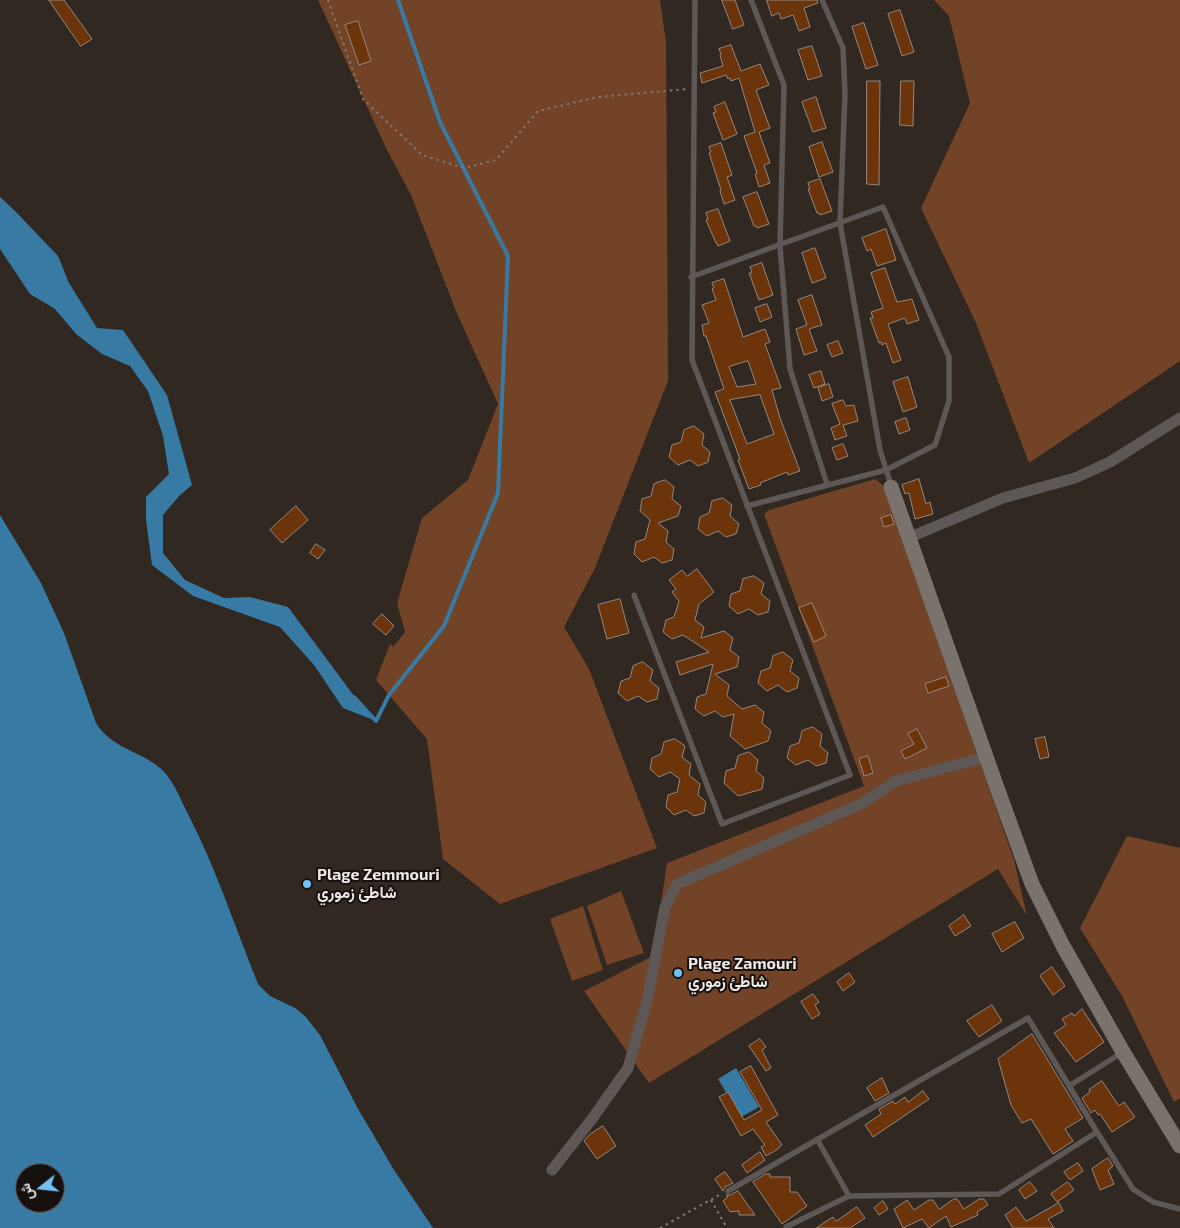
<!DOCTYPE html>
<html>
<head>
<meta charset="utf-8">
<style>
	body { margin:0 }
	#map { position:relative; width:1180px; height:1228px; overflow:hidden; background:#312822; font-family:"Exo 2",Vazirmatn,sans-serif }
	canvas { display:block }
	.north { position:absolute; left:15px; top:1163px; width:50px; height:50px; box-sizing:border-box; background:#16110f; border:1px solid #6d6765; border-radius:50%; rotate:254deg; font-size:14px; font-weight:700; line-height:20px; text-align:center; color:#f0e9e6 }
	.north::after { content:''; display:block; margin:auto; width:18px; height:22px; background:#72c1f5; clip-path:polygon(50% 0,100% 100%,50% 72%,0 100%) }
</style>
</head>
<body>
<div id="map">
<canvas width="1180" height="1228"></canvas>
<div class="north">ش</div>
</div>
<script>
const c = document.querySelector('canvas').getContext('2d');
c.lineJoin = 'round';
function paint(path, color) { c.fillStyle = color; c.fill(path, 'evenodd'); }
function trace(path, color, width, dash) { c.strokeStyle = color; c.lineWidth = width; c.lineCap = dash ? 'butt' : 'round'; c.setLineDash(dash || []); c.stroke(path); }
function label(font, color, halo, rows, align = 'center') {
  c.font = font + ' "Exo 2",Vazirmatn,sans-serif'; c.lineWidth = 4; c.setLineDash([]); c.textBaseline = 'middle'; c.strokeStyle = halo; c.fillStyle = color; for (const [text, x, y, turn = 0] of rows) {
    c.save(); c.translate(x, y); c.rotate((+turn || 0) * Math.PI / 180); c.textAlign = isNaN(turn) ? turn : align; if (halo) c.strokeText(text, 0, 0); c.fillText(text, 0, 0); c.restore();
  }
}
paint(new Path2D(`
	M318 0H660L666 42 668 381 595 568 564 627 589 669 657 848 500 904 443 859 427 739 376 680 390 644 393 647 405 632 397 603 422 518 468 480 498 404 456 311 411 195 387 150Z
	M934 0H1180V361L1029 463 976 323 921 208 970 103 949 16Z
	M875 479 883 485 1014 860 1027 916 998 869 649 1083 584 991 653 956 667 863 864 786 764 514 769 510Z
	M1127 836 1180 848V1098L1174 1102 1122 996 1080 928Z
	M621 891 644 953 607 965 587 906Z
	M583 906 603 970 572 981 550 919Z`), '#724326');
paint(new Path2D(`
	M0 197 16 212 58 256 69 283 97 328 123 330 167 395 192 485 180 495 163 515V553L185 580 224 598 250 597 288 607 357 700 376 721 343 708 314 665 280 627 193 596 152 565 146 520V497L169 474 163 436 148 391 130 366 102 354 76 334 55 309 30 294 0 249Z
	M0 515 41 583 64 633 96 723C113 751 148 752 166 774 176 786 181 801 188 814 216 868 235 927 258 984L270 996 295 1008 305 1016 320 1035 357 1107 394 1170 433 1228H0ZM25 1173H55V1203H25Z
	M736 1068 759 1107 741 1117 718 1079Z`), '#377aa4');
trace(new Path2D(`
	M354 697 376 721 389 695 444 626 498 493 508 256 440 122 398 0`), '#377aa4', 4);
const building = new Path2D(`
	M49 0H64L92 39 81 46Z
	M722 0H735L744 25 733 29Z
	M767 0H817L818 3 804 8 810 27 799 31 793 15 781 19 779 13 772 16Z
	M900 10 914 52 902 56 888 14Z
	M358 21 371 61 359 65 345 25Z
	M864 23 878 65 866 69 852 27Z
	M731 45 741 71 760 64 769 85 756 90 770 128 759 132 770 163 764 165 770 183 759 187 755 174 757 173 744 136 755 132 739 78 731 81 730 78 728 79 726 75 702 83 700 73 723 66 720 55 721 54 719 49Z
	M812 46 822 76 808 80 798 50Z
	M867 81H880L879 185 867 184Z
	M901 81H914L913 126 900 125Z
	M816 97 826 128 813 132 802 102Z
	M725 102 737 134 723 140 713 113 716 112 714 107Z
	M822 142 833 172 819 177 809 147Z
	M721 143 732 175 727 177 735 200 724 204 720 191 721 190 709 153 711 152 709 147Z
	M820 179 832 211 820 215 819 213H817L808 189H810L808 183Z
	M757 192 769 224 757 228 756 226H754L743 197Z
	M718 209 730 241 718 246 717 243H716L706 220 708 219 706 213Z
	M886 229 896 260 877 266 871 249 867 251 862 238Z
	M815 248 826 278 812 283 802 253Z
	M762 263 773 295 759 300 749 273H752L750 267Z
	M885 268 897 302 912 299 919 320 907 324 905 318 888 324 901 360 893 363 886 343 882 345 881 342 879 343 870 318H873L871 312 883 308 871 273Z
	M724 279 743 337 765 329 770 342 765 344 781 388 772 390 780 418 800 471 788 475 787 472 760 483 761 485 749 489 738 460 740 459 715 392 724 389 706 336H704L702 325 709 323 702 305 716 300 712 289 714 288 712 283ZM748 361 756 384 737 387 729 367ZM760 395 774 434 747 444 730 400Z
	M812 295 822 325 809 329 817 351 804 355 796 329 807 325 798 300Z
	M767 304 772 317 760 322 755 308Z
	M838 341 843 353 832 357 827 345Z
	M821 371 825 384 814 388 809 375Z
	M908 377 917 407 903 412 893 382Z
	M829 384 833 397 822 401 818 388Z
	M843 400 846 406 854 405 858 421 843 425 847 436 835 440 831 428 840 424 832 404Z
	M906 418 910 430 899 434 895 422Z
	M694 426 704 434 702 445 710 452 708 462 698 466 690 460 678 465 669 457 672 445 681 442 684 430Z
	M843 444 848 456 837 460 832 448Z
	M919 479 926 504 930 502 933 514 915 519 909 493 905 494 902 485Z
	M665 480 674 487 672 499 681 506 678 516 658 523 668 531 666 542 674 549 672 560 662 563 654 557 642 562 634 554 636 542 645 539 650 520 640 511 642 499 651 496 654 484Z
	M723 498 732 505 730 516 739 524 736 534 726 537 718 531 707 536 698 529 700 517 709 513 712 501Z
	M296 506 308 520 282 543 270 530Z
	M891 515 894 524 884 527 881 518Z
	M316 544 325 550 318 559 310 553Z
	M697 569 714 592 699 604 695 620 704 627 701 638 724 631 733 638 730 650 739 657 737 667 715 674 729 685 727 696 742 709 755 705 764 712 762 723 771 731 768 741 745 749 730 736 734 714 723 717 715 711 704 716 695 709 697 697 706 694 713 664 680 675 676 662 709 652 683 635 672 639 663 632 666 620 674 617 679 601 672 592 676 589 669 580 682 570 687 576Z
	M754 576 764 583 761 594 770 601 768 612 758 615 749 609 738 614 729 606 731 594 740 591 743 579Z
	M620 599 629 633 607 639 598 605Z
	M812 603 826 636 814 642 799 608Z
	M382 614 394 626 386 635 373 624Z
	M783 652 793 660 790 671 799 678 797 688 787 692 778 685 767 691 758 683 761 671 770 668 773 656Z
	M643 662 653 670 650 681 659 688 657 699 647 702 638 696 627 701 618 693 621 681 630 678 633 666Z
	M946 677 949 686 928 693 925 684Z
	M813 727 822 734 820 746 828 753 826 763 816 766 808 760 796 765 787 758 790 746 799 743 802 731Z
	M917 729 927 748 905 759 901 751 914 744 908 734Z
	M1045 737 1049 757 1040 759 1035 739Z
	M675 739 685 746 682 757 691 764 689 775 700 784 698 795 706 802 704 813 694 816 686 810 674 815 666 807 668 795 677 792 680 779 670 772 659 777 650 769 652 758 661 754 664 742Z
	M749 752 758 760 756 771 764 778 762 789 738 796 724 783 726 771 735 768 738 756Z
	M868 756 873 773 864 776 859 759Z
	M964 915 971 926 955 936 949 926Z
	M1015 922 1024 938 1002 952 992 934Z
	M1052 967 1065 986 1053 995 1040 976Z
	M849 973 855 982 843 991 837 982Z
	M813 994 819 1002 815 1005 820 1014 812 1019 801 1002Z
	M992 1005 1002 1021 979 1037 967 1021Z
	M1082 1009 1104 1042 1076 1062 1054 1033 1066 1025 1062 1019 1072 1013 1074 1016Z
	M1032 1034 1083 1118 1065 1129 1073 1141 1053 1154 1031 1119 1022 1123 1011 1105 998 1059Z
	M760 1039 766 1047 762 1050 771 1068 766 1071 749 1046Z
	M751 1066 778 1115 766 1122 782 1145 778 1148V1149L766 1156 761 1147 765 1145 753 1129 741 1136 719 1097 728 1092 744 1120 762 1110 740 1072Z
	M882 1078 889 1093 875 1101 867 1088Z
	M1102 1081 1119 1106 1124 1102 1135 1117 1112 1132 1100 1114 1098 1115 1095 1110 1091 1113 1082 1098 1090 1092 1089 1090Z
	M923 1091 929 1099 873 1137 865 1125 881 1114 879 1109 893 1101 895 1104 905 1097 908 1102Z
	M603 1126 616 1146 597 1159 584 1141 589 1135Z
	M760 1152 765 1160 747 1173 742 1165Z
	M1108 1158 1113 1166 1108 1170 1114 1184 1100 1190 1092 1169Z
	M1078 1163 1083 1171 1070 1180 1064 1172Z
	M725 1172 733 1183 725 1187 723 1191 715 1179Z
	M766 1174H770V1177H790V1192H797L807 1206 782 1224 753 1182Z
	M1030 1182 1037 1191 1025 1199 1019 1190Z
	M1068 1182 1074 1190 1057 1202 1051 1194Z
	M738 1191 755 1215H739V1211L730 1212 723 1201 728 1197 726 1195H730Z
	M954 1199H957L964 1209 979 1199H984L988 1205 977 1212 978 1215 951 1227 946 1216 929 1228 922 1219 903 1228 894 1209 907 1200 914 1210 929 1200H933L939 1209Z
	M883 1201 888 1209 879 1215 874 1208Z
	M1059 1203 1063 1211 1048 1219 1054 1228H1013L1005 1215 1016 1207 1026 1221Z
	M857 1207 865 1218 850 1228H816L833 1217 836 1221Z`);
paint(building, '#6c340a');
trace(building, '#938780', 1);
trace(new Path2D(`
	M328 0 363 99 422 155 464 168 496 160 538 111 598 97 687 89
	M711 1200 727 1228
	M660 1228 721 1194`), '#807873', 2, [2.5, 4]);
trace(new Path2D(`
	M751 0 784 85 780 246 790 369 827 484
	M822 0 843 48 845 94 840 223 880 450 891 485
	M691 277 883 207 949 357V401L935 445 886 470 747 506
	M634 595 722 824 850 775 692 360 695 0
	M1069 1086 1123 1052
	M1097 1132 1133 1189 1153 1202 1180 1209
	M728 1191 1028 1018 1097 1132 999 1194 849 1196
	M786 1227 849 1196 817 1139`), '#5d5855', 5.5);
trace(new Path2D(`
	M908 538 1003 498 1075 478 1110 462 1180 418
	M552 1170 592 1119 628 1068 647 1001 665 907 677 884 861 804 896 781 986 757`), '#5d5855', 11);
trace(new Path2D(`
	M891 487 996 785 1032 884 1063 946 1123 1052 1180 1146`), '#7a726d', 15);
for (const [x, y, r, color] of [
	[307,884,5,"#72c1f5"],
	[678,973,5,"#72c1f5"]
]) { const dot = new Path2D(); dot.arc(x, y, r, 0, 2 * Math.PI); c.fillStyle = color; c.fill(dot); trace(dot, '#16110f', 2); }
label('bold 16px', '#f0e9e6', '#16110f', [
	["Plage Zemmouri",317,875],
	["شاطئ زموري",317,893],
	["Plage Zamouri",688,964],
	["شاطئ زموري",688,982]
], 'left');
</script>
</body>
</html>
